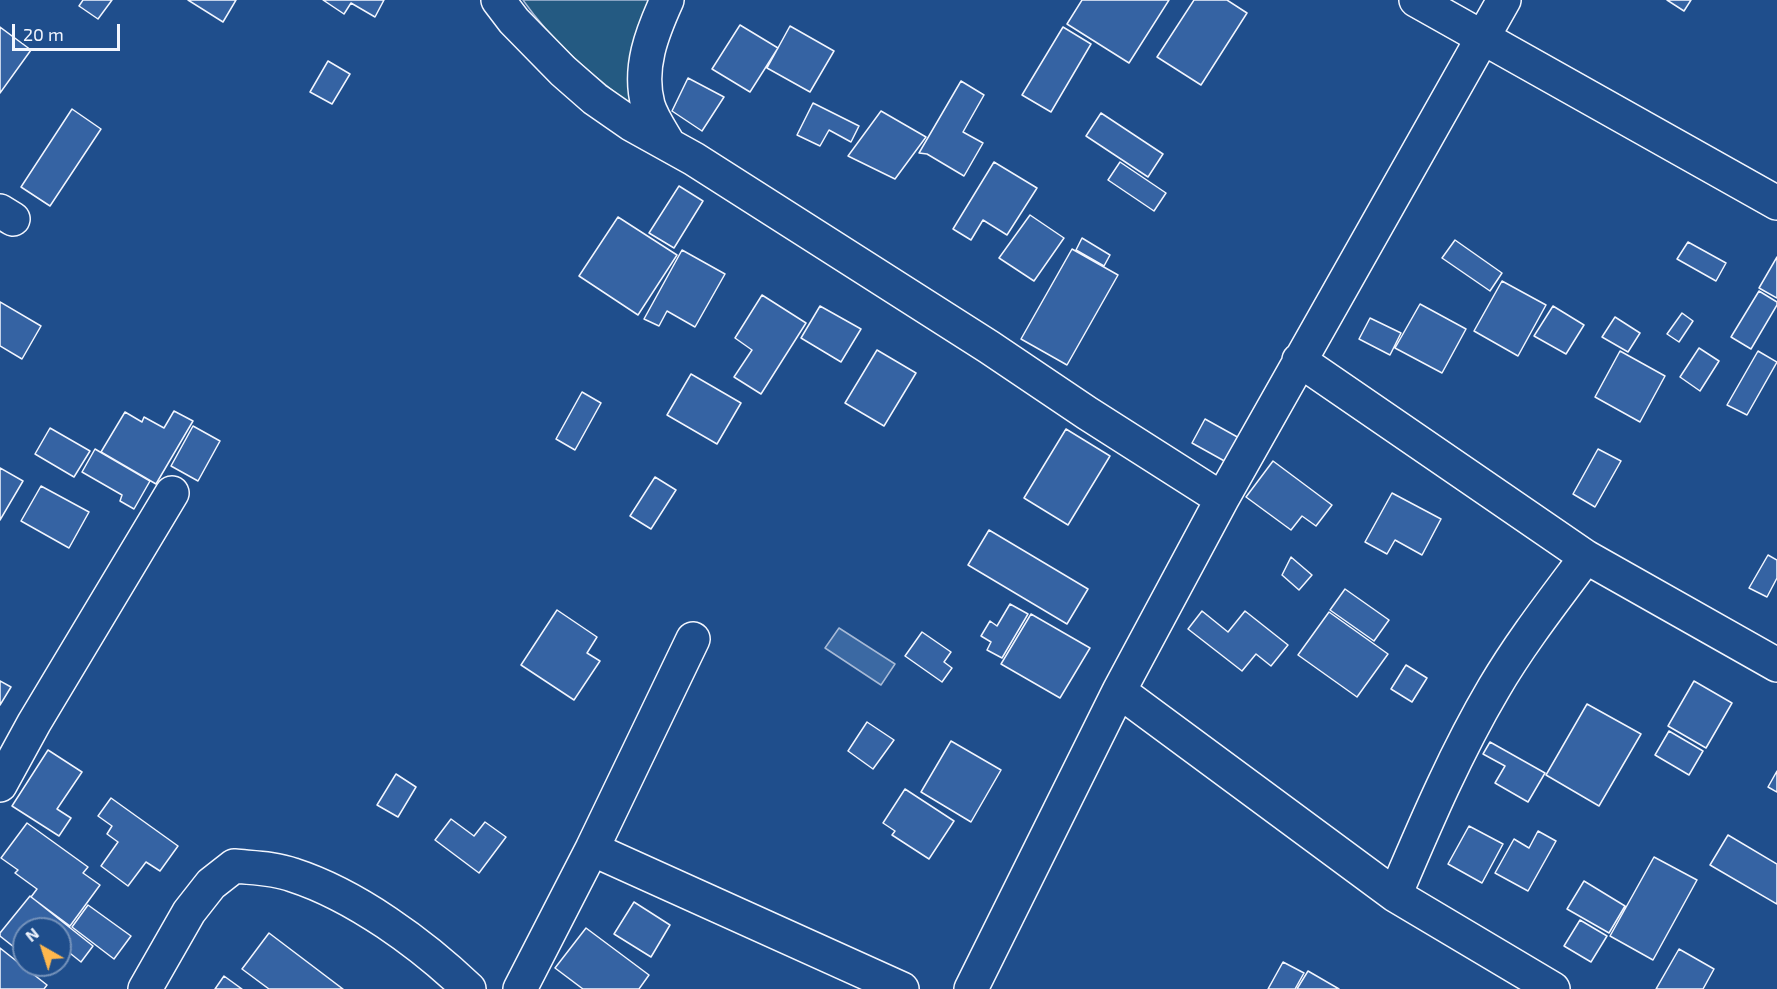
<!DOCTYPE html>
<html>
<head>
<meta charset="utf-8">
<style>
	body { margin:0 }
	#map { position:relative; width:1777px; height:989px; overflow:hidden; background:#1f4e8c; font-family:"Exo 2",sans-serif }
	canvas { display:block }
	.north { position:absolute; left:12px; top:917px; width:60px; height:60px; box-sizing:border-box; background:#1f4e8c; border:2px solid #7391ba; border-radius:50%; rotate:321deg; font-size:16px; font-weight:700; line-height:24px; text-align:center; color:#f2f6ff }
	.north::after { content:''; display:block; margin:auto; width:21px; height:27px; background:#ffb74d; clip-path:polygon(50% 0,100% 100%,50% 72%,0 100%) }
	.scale { position:absolute; left:12px; top:24px; width:108px; height:27px; box-sizing:border-box; border:3px solid #f2f6ff; border-top:0; padding-left:8px; font-size:18px; line-height:21px; white-space:nowrap; color:#f2f6ff; -webkit-text-stroke:4px #1f4e8c; paint-order:stroke }
</style>
</head>
<body>
<div id="map">
<canvas width="1777" height="989"></canvas>
<div class="north">N</div>
<div class="scale">20 m</div>
</div>
<script>
const c = document.querySelector('canvas').getContext('2d');
c.lineJoin = 'round';
function paint(path, color) { c.fillStyle = color; c.fill(path, 'evenodd'); }
function trace(path, color, width, dash) { c.strokeStyle = color; c.lineWidth = width; c.lineCap = dash ? 'butt' : 'round'; c.setLineDash(dash || []); c.stroke(path); }
const green = new Path2D(`
	M523 0H651L632 103 629 104 626 101C587 71 551 40 523 0Z`);
paint(green, '#245a82');
trace(green, '#a8bbd7', 1.5);
const water = new Path2D(`
	M839 628 895 664 881 685 825 648Z`);
paint(water, '#3b69a3');
trace(water, '#a8bbd7', 1.5);
const building = new Path2D(`
	M83 0H112L98 19 79 6Z
	M188 0H236L223 22Z
	M323 0H384L375 17 351 3 344 14Z
	M1082 0H1169L1129 63 1067 24Z
	M1194 0H1227L1247 13 1201 85 1157 57Z
	M1667 0H1691L1684 11Z
	M740 25 778 48 750 92 712 69Z
	M790 26 834 51 810 92 767 68Z
	M0 27 31 50 0 93Z
	M1063 27 1091 44 1051 112 1022 95Z
	M328 61 350 74 332 104 310 92Z
	M688 78 724 97 702 131 672 111Z
	M961 81 984 95 963 132 983 143 964 176 927 154 919 153Z
	M813 103 859 126 851 142 829 130 820 146 797 135Z
	M72 109 101 129 50 206 21 187Z
	M881 111 926 137 895 179 848 156Z
	M1101 113 1163 154 1148 177 1086 136Z
	M994 162 1037 188 1007 235 983 220 971 240 953 229Z
	M1120 162 1166 193 1154 211 1108 180Z
	M679 186 703 201 674 248 649 233Z
	M1030 215 1064 238 1034 281 999 258Z
	M618 217 677 255 638 315 579 276Z
	M1082 238 1110 255 1104 266 1076 250Z
	M1455 240 1502 273 1490 291 1442 258Z
	M1688 242 1726 263 1716 281 1677 259Z
	M1072 249 1118 275 1067 365 1021 339Z
	M682 250 725 274 695 327 667 311 659 326 644 319Z
	M1777 257V298L1759 288Z
	M1502 281 1546 305 1518 356 1474 331Z
	M1759 291 1777 302V305L1751 349 1731 337Z
	M762 295 806 323 761 394 734 377 752 350 735 338Z
	M0 302 41 326 22 359 0 346Z
	M1420 304 1466 329 1442 373 1395 348Z
	M820 306 861 329 841 362 801 338Z
	M1553 306 1584 325 1566 354 1534 336Z
	M1682 313 1693 321 1679 342 1667 334Z
	M1615 317 1640 333 1628 352 1602 337Z
	M1370 318 1401 333 1390 355 1359 339Z
	M1699 348 1719 361 1700 391 1680 377Z
	M877 350 916 373 884 426 845 403Z
	M1620 351 1665 376 1640 422 1595 397Z
	M1758 351 1777 362 1747 415 1727 405Z
	M691 374 741 403 717 444 667 415Z
	M582 392 601 403 575 450 556 439Z
	M174 411 193 421 156 484 101 452 125 412 142 422 144 417 164 428Z
	M1205 419 1241 439 1228 463 1192 443Z
	M193 426 220 441 198 481 171 466Z
	M50 428 90 451 74 477 35 454Z
	M1066 429 1110 456 1068 525 1024 498Z
	M95 449 150 481 134 509 120 501 122 495 82 472Z
	M1598 449 1621 461 1595 507 1573 494Z
	M1273 461 1332 505 1316 526 1302 516 1291 530 1246 497Z
	M0 468 23 481 0 520Z
	M655 477 676 490 651 529 630 516Z
	M41 486 89 512 69 548 21 521Z
	M1392 493 1441 519 1422 555 1395 540 1387 554 1365 542Z
	M989 530 1088 589 1067 624 968 565Z
	M1768 555 1777 560V578L1767 597 1749 588Z
	M1291 557 1312 575 1299 590 1282 575Z
	M1345 589 1389 620 1374 641 1330 610Z
	M1010 604 1028 614 1002 658 987 650 991 642 981 636 990 621 997 626Z
	M557 610 597 637 587 653 600 661 574 700 521 665Z
	M1202 611 1228 632 1245 611 1288 645 1271 666 1256 654 1242 671 1188 629Z
	M1329 612 1388 654 1357 697 1298 655Z
	M1031 614 1090 648 1060 698 1001 664Z
	M922 632 951 652 944 662 952 668 942 682 905 656Z
	M1406 665 1427 678 1412 702 1391 689Z
	M0 681 11 687 0 705Z
	M1694 681 1732 703 1706 748 1668 726Z
	M1587 704 1641 734 1599 806 1546 775Z
	M867 722 894 740 873 769 848 751Z
	M1669 731 1703 751 1689 775 1655 755Z
	M951 741 1001 770 971 822 921 792Z
	M1490 742 1545 773 1528 802 1495 783 1505 766 1483 754Z
	M48 750 82 772 57 809 71 818 59 836 12 806Z
	M1777 771V792L1768 787Z
	M396 774 416 787 398 817 377 805Z
	M905 789 954 821 929 859 892 835 895 831 883 823Z
	M111 798 178 846 160 871 146 862 128 886 101 866 118 842 107 834 112 826 98 816Z
	M451 819 474 836 485 822 506 837 479 873 435 840Z
	M27 823 88 867 83 873 100 885 70 926 31 897 37 889 15 873 18 870 1 858Z
	M1469 826 1503 844 1482 883 1448 864Z
	M1538 831 1556 841 1528 891 1495 873 1514 839 1529 848Z
	M1728 835 1777 864V904L1710 865Z
	M1654 857 1697 880 1653 960 1610 936Z
	M1584 881 1625 906 1609 933 1567 909Z
	M30 896 93 946 81 962 61 946 60 947V929H24V955L0 936V933Z
	M634 902 670 925 651 957 614 934Z
	M88 905 131 936 114 959 72 927Z
	M1580 920 1607 936 1591 962 1564 946Z
	M586 928 649 975 639 989H583L555 968Z
	M269 933 343 989H269L242 969Z
	M0 948 47 985 44 989H0Z
	M1679 949 1714 969 1703 989H1656Z
	M1283 962 1304 973 1295 989H1268Z
	M1308 971 1339 989H1297Z
	M224 976 242 989H215Z`);
paint(building, '#3563a3');
trace(building, '#f2f6ff', 1.5);
const minor = new Path2D(`
	M498 0 514 21 563 71 595 99 631 124 694 159 989 347 1087 413 1222 499
	M667 0C652 33 638 68 648 105 652 118 661 131 668 143
	M1416 0 1777 203
	M0 211 13 219
	M1299 360 1586 557 1777 665
	M1119 691 1395 895 1553 989
	M0 785 34 723 172 493
	M592 849 902 989
	M1395 895C1425 825 1455 754 1494 688 1521 642 1554 600 1586 557
	M145 989 189 912 211 884 234 866C253 868 274 868 293 875 355 895 422 944 469 989
	M520 989 592 849 693 639
	M971 989 1119 691 1222 499 1504 0`);
trace(minor, '#f2f6ff', 36);
trace(minor, '#1f4e8c', 33);
</script>
</body>
</html>
